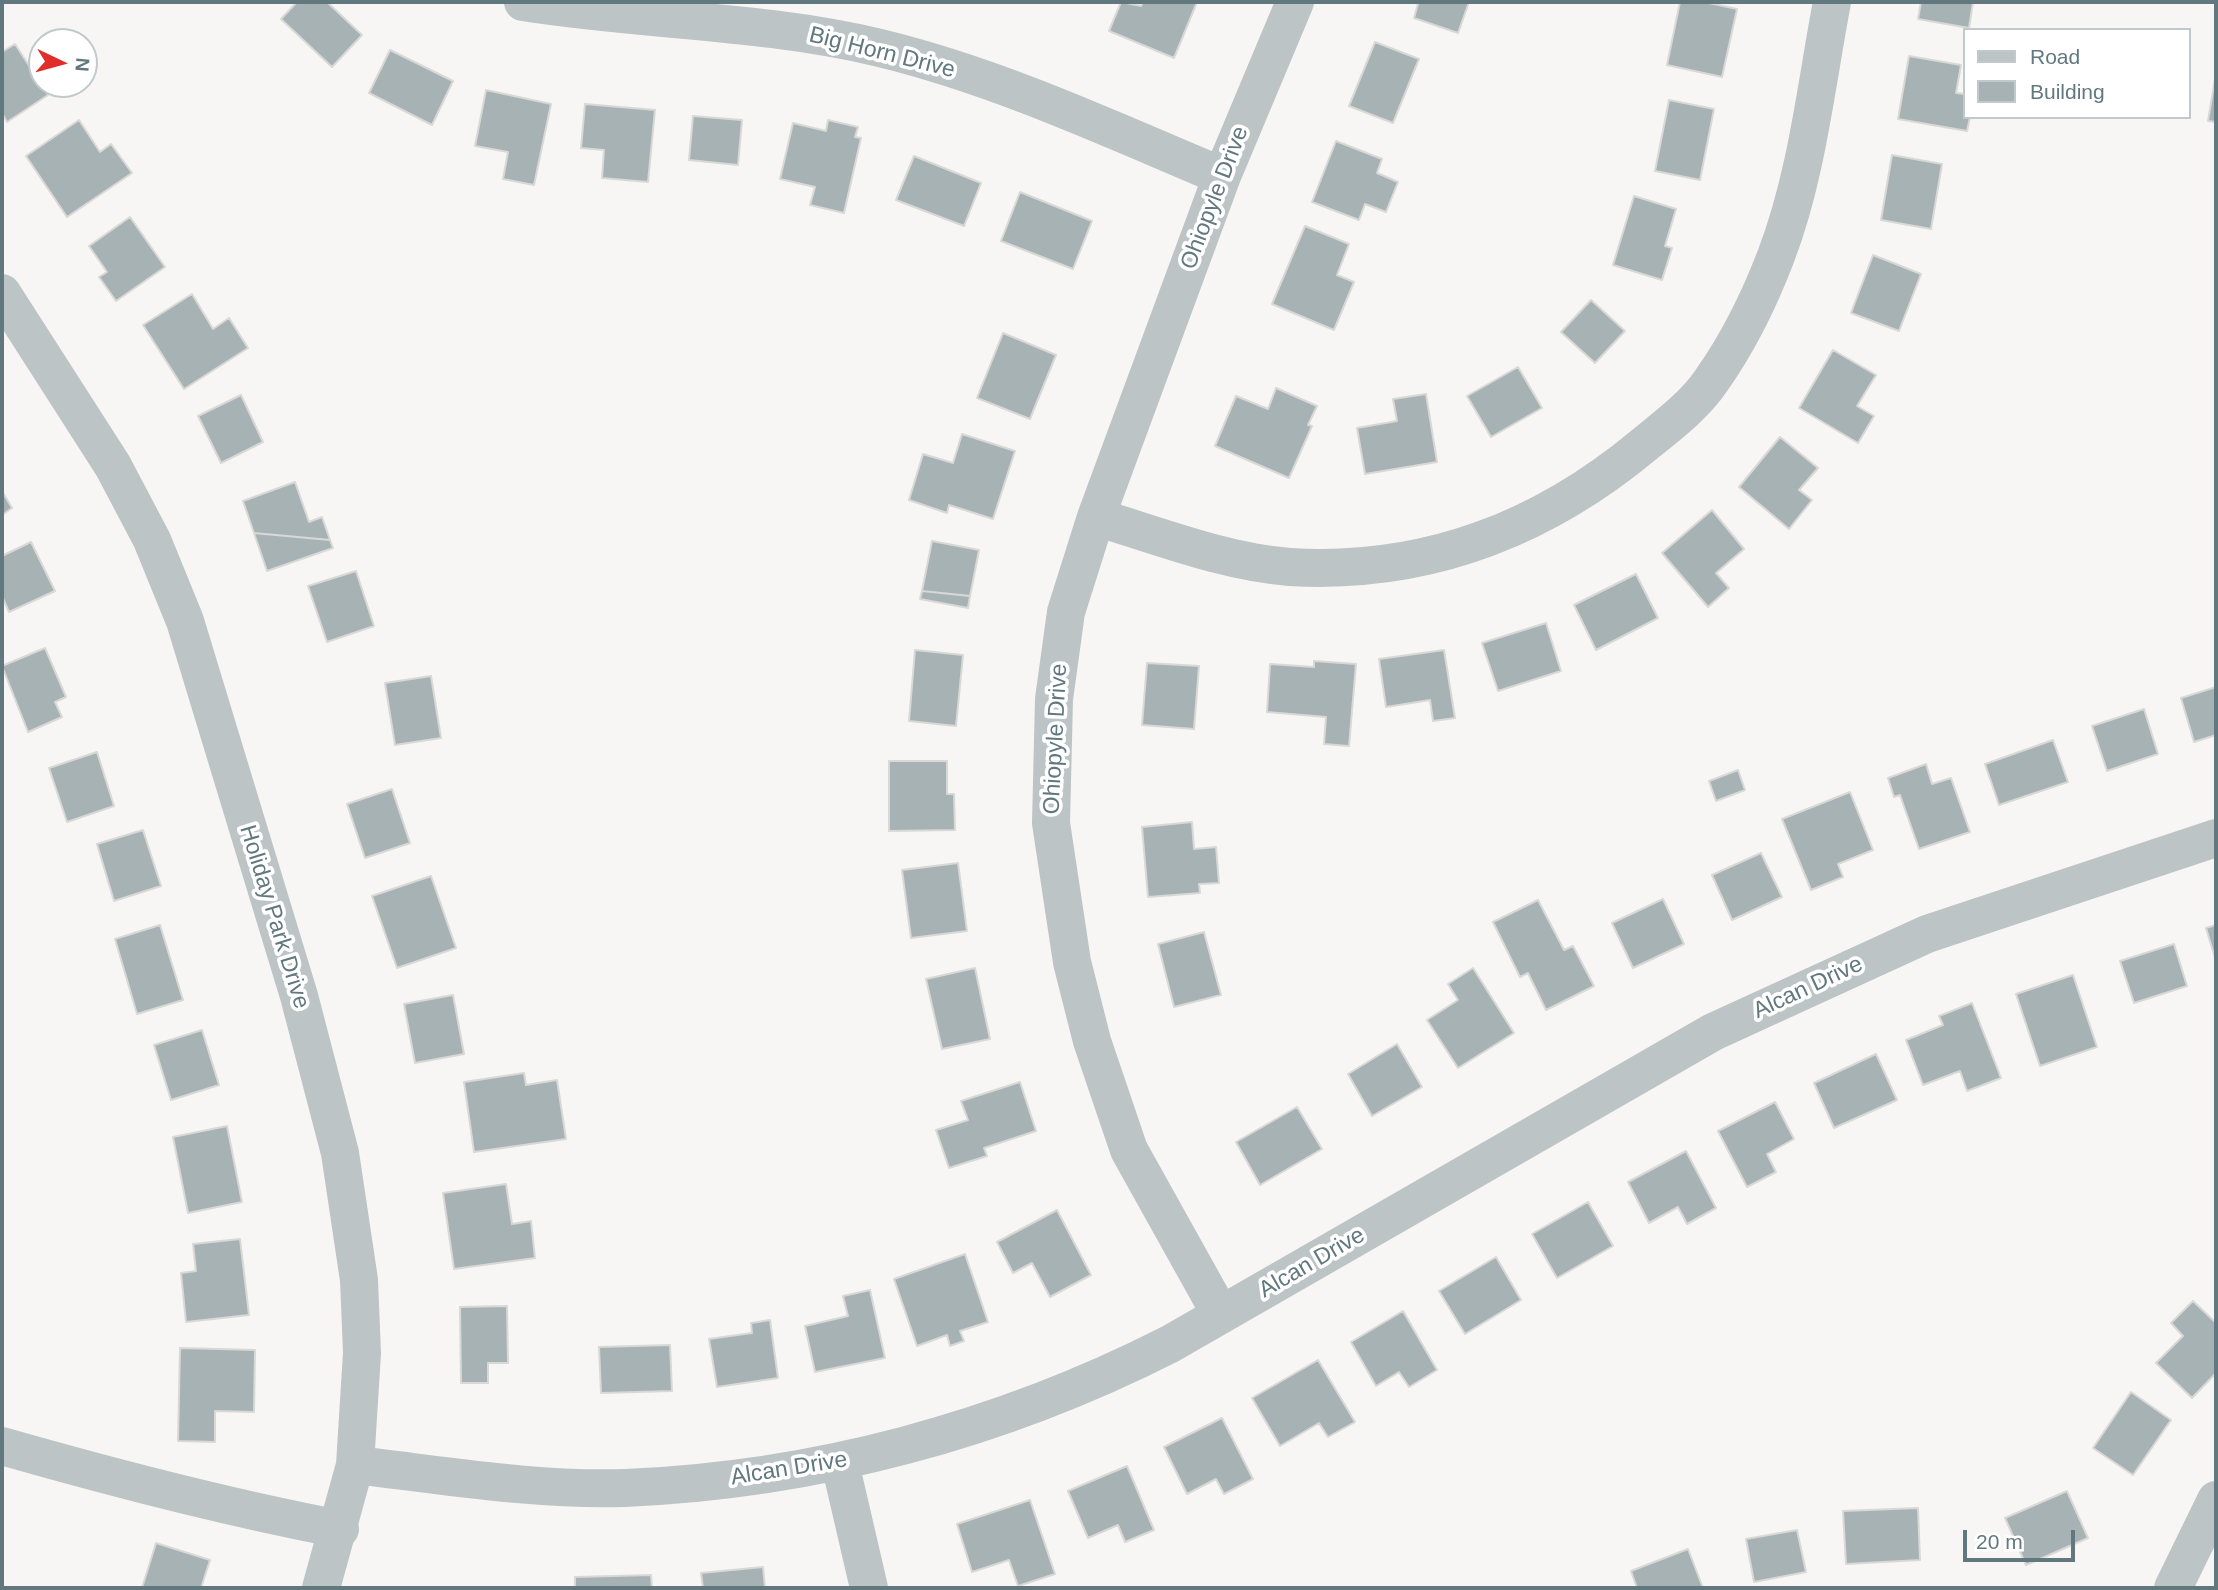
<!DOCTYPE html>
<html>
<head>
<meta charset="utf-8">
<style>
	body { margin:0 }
	#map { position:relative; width:2218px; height:1590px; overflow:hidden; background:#f7f6f4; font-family:Helvetica,sans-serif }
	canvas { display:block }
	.frame { position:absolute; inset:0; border:4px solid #62787f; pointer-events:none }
	.legend { position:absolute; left:1963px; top:28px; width:228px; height:91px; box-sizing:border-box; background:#fff; border:2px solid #c0c9cc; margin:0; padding:9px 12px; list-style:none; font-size:21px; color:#62787f }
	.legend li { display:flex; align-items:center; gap:14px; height:35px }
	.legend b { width:35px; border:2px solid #c0c9cc }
	.north { position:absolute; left:28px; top:28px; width:70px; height:70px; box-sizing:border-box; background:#fff; border:2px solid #c0c9cc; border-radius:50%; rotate:95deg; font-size:19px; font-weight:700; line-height:28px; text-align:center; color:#62787f }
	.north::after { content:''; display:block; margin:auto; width:24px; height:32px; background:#e12e2a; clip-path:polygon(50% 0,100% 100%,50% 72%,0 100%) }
	.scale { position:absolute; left:1963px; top:1530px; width:112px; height:32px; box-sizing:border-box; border:4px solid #62787f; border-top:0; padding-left:9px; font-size:21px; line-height:24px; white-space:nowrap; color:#62787f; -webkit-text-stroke:5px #fff; paint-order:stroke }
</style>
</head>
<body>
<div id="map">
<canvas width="2218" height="1590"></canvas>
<div class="frame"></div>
<ul class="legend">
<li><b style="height:9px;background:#bdc4c6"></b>Road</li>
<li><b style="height:19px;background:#a7b2b5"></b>Building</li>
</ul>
<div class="north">N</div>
<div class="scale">20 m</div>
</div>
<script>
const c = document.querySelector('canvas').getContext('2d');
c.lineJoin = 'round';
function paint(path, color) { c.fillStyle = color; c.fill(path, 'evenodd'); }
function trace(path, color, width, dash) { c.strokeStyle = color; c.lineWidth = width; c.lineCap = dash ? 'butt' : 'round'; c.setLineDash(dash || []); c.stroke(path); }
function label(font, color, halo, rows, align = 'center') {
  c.font = font + ' Helvetica,sans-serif'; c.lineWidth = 7; c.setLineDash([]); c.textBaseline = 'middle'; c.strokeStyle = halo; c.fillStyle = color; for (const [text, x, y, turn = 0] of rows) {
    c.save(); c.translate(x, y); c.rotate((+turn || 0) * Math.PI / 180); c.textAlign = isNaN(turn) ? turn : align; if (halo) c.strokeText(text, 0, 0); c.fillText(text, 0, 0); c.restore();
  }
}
const building = new Path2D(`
	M297 2H327L362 35 332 67 281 19Z
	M1121 2 1141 6 1143 2H1197L1174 58 1109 31Z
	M1412 2H1469L1458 33 1414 18 1418 4Z
	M1680 2H1704L1737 9 1722 77 1667 65Z
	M1921 2H1973L1969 28 1918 19Z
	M1375 42 1419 59 1393 123 1349 106Z
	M15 44 48 95 7 122 2 113V52Z
	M390 50 453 81 432 125 369 93Z
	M1909 56 1961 65 1956 93 1964 94V117H1970L1967 131 1898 119Z
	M2216 73V122L2208 121Z
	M486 90 551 104 534 185 503 179 508 152 475 146Z
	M1669 100 1714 109 1700 180 1655 171Z
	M585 104 655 110 648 182 602 178 604 150 581 148Z
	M693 116 742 120 738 165 689 160Z
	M79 120 100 152 111 144 132 173 67 217 26 156Z
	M828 120 858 127 855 137 861 138 844 213 810 205 815 187 780 179 793 123 826 131Z
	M1336 141 1382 159 1377 173 1398 182 1386 212 1365 204 1359 220 1312 202Z
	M1892 155 1942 164 1931 229 1881 220Z
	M914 156 981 183 964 226 896 200Z
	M1020 192 1092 221 1073 269 1001 241Z
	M1634 196 1676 209 1665 246 1672 248 1662 280 1613 265Z
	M130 217 165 267 116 301 99 277 107 272 89 246Z
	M1305 226 1349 244 1337 275 1354 282 1334 330 1272 304Z
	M1873 255 1921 274 1899 331 1851 313Z
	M192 294 213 329 229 318 248 348 184 389 143 325Z
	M1591 300 1625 331 1595 363 1561 332Z
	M1003 333 1056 355 1030 419 977 398Z
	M1833 350 1876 375 1857 406 1874 416 1858 443 1799 408Z
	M1518 367 1542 408 1491 437 1467 396Z
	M1276 388 1317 406 1308 425 1312 426 1289 478 1215 446 1236 396 1268 409Z
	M1426 394 1437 462 1365 474 1357 428 1397 421 1393 399Z
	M241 395 263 442 221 463 198 416Z
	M962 434 1015 451 993 519 949 505 947 513 909 500 923 454 953 463Z
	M1780 437 1818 468 1799 490 1812 500 1789 529 1739 487Z
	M295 482 309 522 322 517 330 540 254 533 243 501Z
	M2 491 12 508 2 515Z
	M1712 510 1744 549 1716 573 1729 588 1708 607 1662 553Z
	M254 533 330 540 333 548 267 571Z
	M932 541 979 550 970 596 922 591Z
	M31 542 55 591 9 612 2 596V556Z
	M356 571 374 626 327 642 308 586Z
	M1636 574 1658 618 1596 650 1574 605Z
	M922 591 970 596 968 608 920 599Z
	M1546 623 1561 671 1498 691 1482 643Z
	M45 648 66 697 55 702 62 717 28 732 2 666Z
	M915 650 963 655 956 726 909 721Z
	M1444 650 1455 718 1433 721 1430 700 1386 707 1379 659Z
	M1314 661 1356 664 1349 746 1324 744 1326 717 1267 712 1270 664 1314 667Z
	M1147 663 1199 666 1194 729 1142 725Z
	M431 676 441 738 395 745 385 683Z
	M2216 687V735L2194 742 2181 698Z
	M2144 709 2158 754 2107 771 2092 726Z
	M2053 740 2068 782 1999 805 1985 764Z
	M97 752 114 806 67 822 49 768Z
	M889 761H947V794H954L955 830 889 831Z
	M1926 764 1932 784 1951 778 1970 832 1919 849 1900 795 1894 797 1888 778Z
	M1738 770 1745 790 1716 801 1709 781Z
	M392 789 410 843 365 858 347 804Z
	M1850 792 1873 850 1838 864 1843 877 1811 890 1782 819Z
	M1192 822 1194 849 1216 847 1219 883 1199 884 1200 893 1148 897 1142 827Z
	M143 830 161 886 114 901 97 844Z
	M1761 853 1782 897 1732 920 1712 875Z
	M958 863 967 931 911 938 902 870Z
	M431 876 456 948 397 968 372 896Z
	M1663 899 1684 944 1633 968 1612 923Z
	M1538 900 1564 950 1573 946 1594 986 1546 1010 1528 973 1520 977 1493 922Z
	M160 925 183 1000 137 1014 115 939Z
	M2216 925V961L2206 928Z
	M1204 932 1221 995 1174 1007 1158 944Z
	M2174 944 2187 986 2134 1003 2120 961Z
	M975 968 990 1039 942 1049 926 979Z
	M1473 968 1514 1033 1458 1068 1427 1020 1458 1000 1448 984Z
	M2073 975 2097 1047 2040 1066 2016 994Z
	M453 995 464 1054 415 1063 404 1004Z
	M1972 1003 2001 1078 1967 1091 1960 1071 1923 1085 1906 1040 1943 1025 1939 1016Z
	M202 1030 219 1085 171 1100 154 1045Z
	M1397 1044 1422 1087 1372 1116 1348 1074Z
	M1876 1054 1897 1100 1834 1128 1814 1083Z
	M524 1073 526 1085 557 1080 566 1139 474 1152 464 1082Z
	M1020 1082 1036 1131 984 1148 987 1156 949 1168 936 1130 968 1120 961 1101Z
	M1775 1102 1794 1139 1767 1154 1776 1172 1747 1187 1718 1131Z
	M1297 1107 1322 1149 1260 1185 1236 1142Z
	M227 1126 242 1202 188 1213 173 1137Z
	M1686 1151 1716 1208 1687 1224 1678 1207 1649 1223 1628 1182Z
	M506 1184 512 1224 531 1221 535 1258 454 1269 443 1193Z
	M1588 1202 1613 1246 1557 1278 1532 1234Z
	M1057 1210 1091 1275 1050 1297 1032 1263 1013 1273 997 1242Z
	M240 1239 249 1315 186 1322 181 1273 196 1271 193 1244Z
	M965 1254 988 1322 960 1331 964 1341 950 1346 947 1335 917 1346 894 1279Z
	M1496 1257 1521 1300 1465 1334 1439 1291Z
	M870 1290 885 1358 815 1372 805 1326 848 1316 843 1296Z
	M2193 1301 2216 1323V1373L2192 1398 2156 1363 2183 1336 2171 1323Z
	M507 1306 508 1363H488V1383H461L460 1307Z
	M1403 1311 1437 1370 1409 1387 1399 1372 1376 1386 1351 1342Z
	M770 1320 778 1378 717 1387 709 1339 752 1333 751 1323Z
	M670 1345 672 1391 601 1393 599 1347Z
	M180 1348 255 1350 254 1412 215 1411V1442L178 1441Z
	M1318 1360 1355 1422 1328 1437 1319 1423 1280 1446 1252 1398Z
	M2131 1392 2171 1420 2133 1475 2093 1448Z
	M1222 1418 1253 1479 1224 1494 1216 1479 1187 1494 1164 1447Z
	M1127 1466 1154 1530 1125 1542 1118 1525 1088 1538 1068 1491Z
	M2067 1491 2088 1538 2026 1565 2005 1518Z
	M1030 1500 1055 1574 1018 1586 1009 1560 972 1572 957 1524Z
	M1918 1508 1920 1560 1846 1564 1843 1511Z
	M1797 1530 1806 1572 1754 1582 1746 1539Z
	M156 1543 210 1560 201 1588H142Z
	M1688 1549 1703 1588H1637L1631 1571Z
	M763 1567 765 1588H703L701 1573Z
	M651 1575 652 1588H575V1577Z`);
paint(building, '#a7b2b5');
trace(building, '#d8d8d6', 2);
trace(new Path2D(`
	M523 2C642 21 763 20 880 48 999 77 1110 129 1222 176
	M2 293 113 466 152 540 185 621 299 996 340 1153 359 1280 362 1353 355 1465 321 1588
	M1096 517C1159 536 1225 562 1290 567 1426 575 1542 530 1645 444 1667 426 1695 405 1711 381 1738 343 1760 298 1776 256 1807 175 1816 86 1832 2
	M1221 1315 1129 1150 1092 1041 1072 962 1051 823 1054 699 1066 612 1096 517 1222 176 1295 2
	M2 1446C114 1478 225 1507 340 1529
	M840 1463 869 1588
	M355 1465C443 1475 537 1491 625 1488 815 1480 1001 1430 1170 1344L1713 1032 1927 934 2216 838
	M2173 1588 2216 1500`), '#bdc4c6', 38);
label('23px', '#62787f', '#fff', [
	["Big Horn Drive",882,53,14],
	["Ohiopyle Drive",1215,198,-69],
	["Ohiopyle Drive",1056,739,-87],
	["Holiday Park Drive",274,917,73],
	["Alcan Drive",1808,988,-25],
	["Alcan Drive",1312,1263,-30],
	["Alcan Drive",789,1469,-9]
]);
</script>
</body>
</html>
